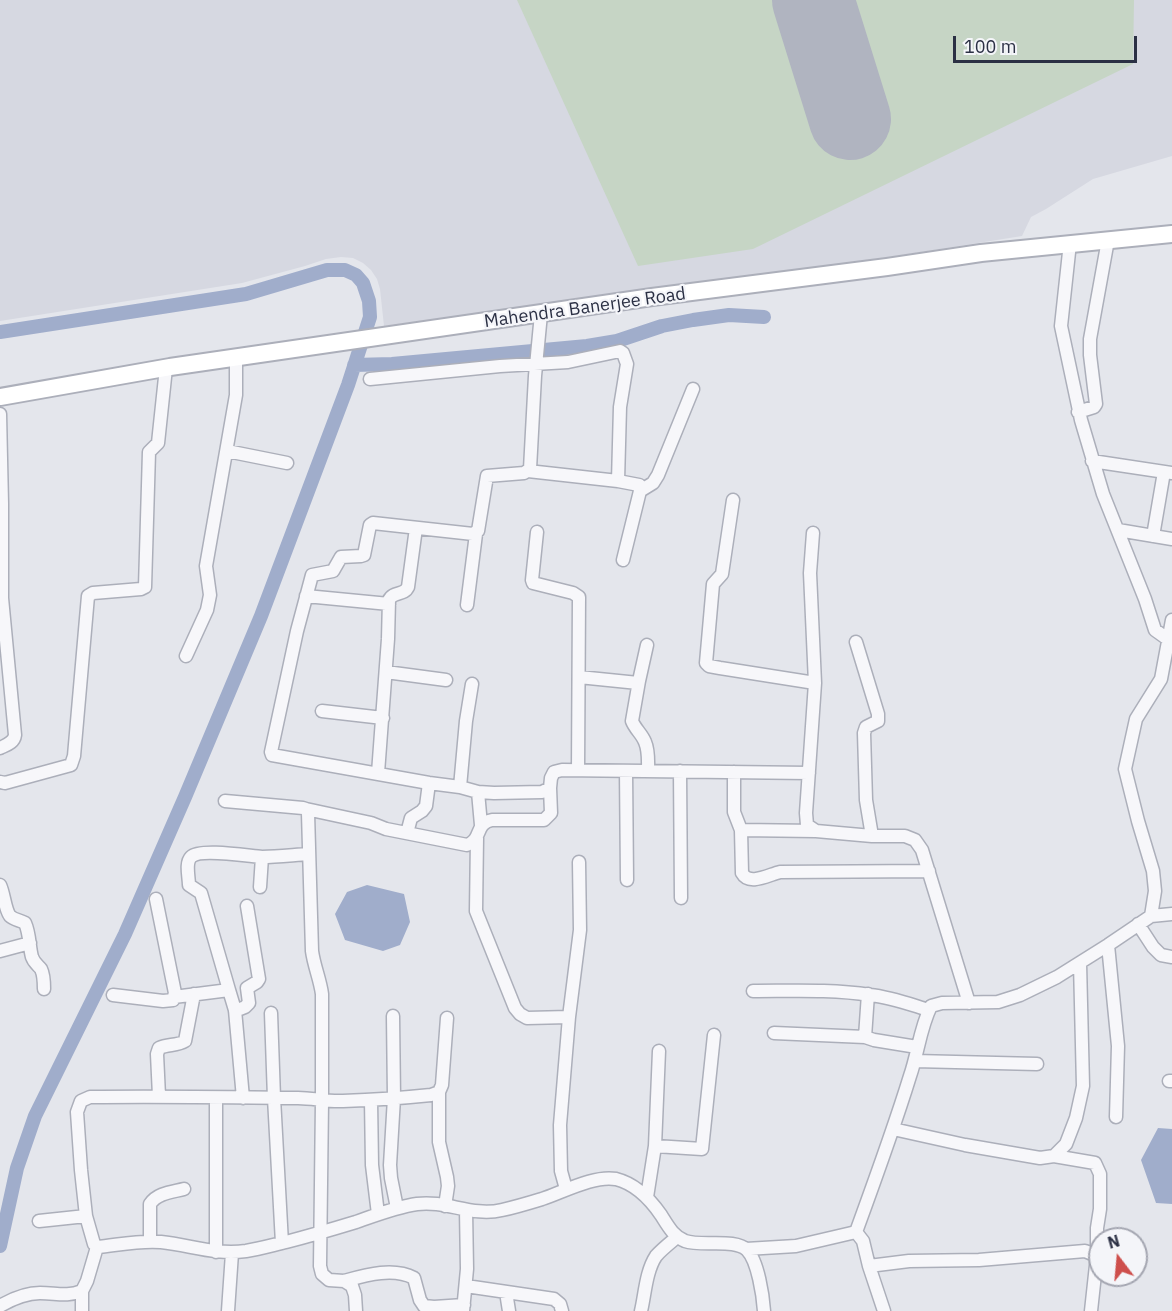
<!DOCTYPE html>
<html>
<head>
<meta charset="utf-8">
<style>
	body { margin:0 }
	#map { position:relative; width:1172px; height:1311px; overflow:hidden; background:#e4e6ec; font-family:"IBM Plex Sans",sans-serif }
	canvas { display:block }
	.north { position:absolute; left:1088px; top:1227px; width:60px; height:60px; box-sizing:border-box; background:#f4f5f9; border:2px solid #a4a6b1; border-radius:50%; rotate:344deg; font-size:16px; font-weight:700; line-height:24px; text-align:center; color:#2b3044 }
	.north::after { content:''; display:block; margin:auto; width:21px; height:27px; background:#ce4f4c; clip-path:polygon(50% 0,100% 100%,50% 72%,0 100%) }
	.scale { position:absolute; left:953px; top:36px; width:184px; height:27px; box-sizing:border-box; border:3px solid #2b3044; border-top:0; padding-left:8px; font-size:18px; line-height:21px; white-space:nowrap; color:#2b3044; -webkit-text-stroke:4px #f4f5f9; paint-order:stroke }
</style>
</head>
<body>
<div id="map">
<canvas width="1172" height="1311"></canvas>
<div class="north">N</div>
<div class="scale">100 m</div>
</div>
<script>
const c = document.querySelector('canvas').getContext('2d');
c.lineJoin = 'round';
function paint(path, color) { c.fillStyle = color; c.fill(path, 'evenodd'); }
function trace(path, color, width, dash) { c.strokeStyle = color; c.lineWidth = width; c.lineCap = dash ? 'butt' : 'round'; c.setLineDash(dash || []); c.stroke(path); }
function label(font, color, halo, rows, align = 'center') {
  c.font = font + ' "IBM Plex Sans",sans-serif'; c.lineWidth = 4.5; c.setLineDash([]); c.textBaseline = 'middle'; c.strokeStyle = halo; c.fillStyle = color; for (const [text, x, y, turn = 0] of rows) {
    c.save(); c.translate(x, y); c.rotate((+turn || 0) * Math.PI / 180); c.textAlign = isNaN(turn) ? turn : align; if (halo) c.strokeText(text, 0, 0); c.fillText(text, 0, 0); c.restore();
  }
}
paint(new Path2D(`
	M0 0H1172V156L1093 179 1046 209 1031 217 1022 236 896 256 384 326 380 289 377 279 371 270 363 263 353 258 341 257 326 259 305 266 242 283 0 321Z`), '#d6d8e1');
paint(new Path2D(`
	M517 0H793L833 127 883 111 848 0H1134L1133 64 753 249 638 266Z`), '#c6d5c5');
paint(new Path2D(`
	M367 885 404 894 410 922 400 945 383 951 345 940 335 914 347 892Z
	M1158 1128 1172 1129V1204L1156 1203 1141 1160Z`), '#a0adcb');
trace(new Path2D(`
	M0 332 246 294 327 270H345L356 275 363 283 369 301 370 317 348 385 261 616 185 797 125 934 35 1116 17 1168 0 1246
	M354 365 392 364 587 346 617 341 662 326 693 320 729 315 764 317`), '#a0adcb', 14);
trace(new Path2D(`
	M813 0 850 119`), '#b0b4c0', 82);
const street = new Path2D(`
	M1070 243 1061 326 1081 420 1103 494 1145 599 1155 630 1169 640 1172 644
	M541 314 535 376 530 469 524 473 487 476 478 531 473 534 373 523 370 525 364 555 361 556 341 557 333 571 312 575 297 631 271 752 272 755 429 783 460 787 478 792 494 793 542 792 550 788 551 778 554 772 562 770 809 773
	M370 379 500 366 568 362 620 351 623 353 627 364 620 407 618 481
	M1078 412 1094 407 1096 404 1090 355V339L1108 240
	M0 414 2 504V598L15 735C14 743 6 745 0 748
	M227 451 287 463
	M1092 461 1172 473
	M528 471 618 481 639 485 640 491 623 560
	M640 491 653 483 658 475 693 389
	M733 500 722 574 713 584 706 663 709 666 720 668 815 683
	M1118 530 1172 539
	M537 532 532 580 533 583 573 593 579 597 578 770
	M813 533 810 573 815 683 806 813 807 825 816 831 872 836H905L915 840 922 850 969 1003
	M1153 536 1164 472
	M306 596 389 604
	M467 605 476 534
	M856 642 878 714V721L866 727 864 733 866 800 872 836
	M186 656 207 610 210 595 206 566 236 395V358
	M386 672 446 680
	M579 677 638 683 639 681 647 645
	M639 681 632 721C635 729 642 734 645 742 649 751 648 761 648 771
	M322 711 383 718
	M626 771 627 880
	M680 771 681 898
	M734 772V812L741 830 816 831
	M378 773 388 639 389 600C393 591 404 596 408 587L416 528
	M0 782 5 783 71 765 74 756 88 596 93 593 141 589 145 587 149 452 158 443 166 368
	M460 787 466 721 472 684
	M478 792 481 825
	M225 801 303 808 306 809 308 813 312 951C314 966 320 979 322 994V1101L320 1266 322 1274 329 1280 344 1281 352 1286 355 1295 356 1311
	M306 809 371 823 386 829 467 845C483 839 474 824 492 820H544L551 813 550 788
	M741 830 742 873C749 886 768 875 780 872L929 871
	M407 833 411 818 422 811 426 806 429 783
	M477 838 476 911 515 1008 520 1014 527 1018 569 1017
	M0 885C4 893 5 910 10 916 14 920 20 920 25 923 30 934 29 946 32 957 34 963 38 965 41 969 44 975 44 983 44 989
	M260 887 262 857
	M1151 916 1172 914
	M1138 924 1153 947 1161 955 1172 957
	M1108 945 1118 1046 1116 1117
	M0 951 30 943
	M229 990 235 1010 243 1098
	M753 991C792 991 832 989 870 995 890 997 909 1004 929 1010
	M113 995 163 1001 173 1000 175 993 156 899
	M174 997 229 990 201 893 189 885C189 877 185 863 191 857 200 848 248 856 262 857 277 857 293 855 309 854
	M235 1011 245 1007 249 1003 247 988 257 982 259 979 247 906
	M271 1013 274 1098 282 1243
	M393 1016 394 1098 390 1165 391 1178 397 1208
	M447 1018 442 1085 439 1092 431 1095C402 1098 372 1100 343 1101 328 1102 313 1098 298 1098 228 1097 159 1096 90 1097L81 1101 77 1112 81 1170 86 1216 94 1244 97 1247C118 1245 140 1240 161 1242 191 1245 214 1255 246 1251 259 1249 273 1245 286 1242 309 1236 333 1229 356 1222 376 1215 396 1207 417 1204 446 1200 472 1217 502 1210 516 1207 529 1203 542 1199 563 1192 594 1175 616 1179 636 1184 650 1199 661 1215 668 1226 673 1236 685 1241 702 1247 735 1238 747 1250 758 1261 763 1296 764 1311
	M774 1033 865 1037 874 1040 917 1047
	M865 1037 868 994
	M915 1061 1037 1064
	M1169 1081H1172
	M439 1092V1142L447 1177 448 1186 445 1206
	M159 1096 157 1054 159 1048C168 1044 177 1046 185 1041L194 994
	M216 1098V1252
	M371 1100 372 1165 378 1214
	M893 1129 965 1145 1040 1158 1054 1156 1066 1144 1076 1118 1083 1086 1080 963
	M655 1146 659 1051
	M1054 1156 1095 1163 1100 1174V1209L1097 1228V1256L1091 1311
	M566 1189 561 1171 560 1125 569 1017 580 930 579 862
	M647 1197 655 1146 702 1149 714 1035
	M39 1221 86 1216
	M150 1242V1204C157 1193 172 1192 184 1189
	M746 1249 796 1246 856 1232
	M869 1266 909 1261 979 1260 1085 1251 1097 1256
	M344 1281C366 1275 393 1267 414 1278L420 1300 424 1306 434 1307 464 1305
	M466 1286 554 1299 560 1304 562 1311
	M82 1291V1311
	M506 1292 509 1311
	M0 1306C12 1299 26 1293 40 1293 57 1293 66 1297 82 1291L87 1281 97 1247
	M228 1311 232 1253
	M463 1311 467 1269 466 1210
	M641 1311C645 1294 646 1271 656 1256 662 1249 670 1243 677 1237
	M884 1311 869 1266 863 1241 856 1232C875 1180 894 1128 910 1076 918 1053 920 1028 931 1006L942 1003 998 1002 1020 995 1057 977 1108 945 1151 916 1155 891 1153 871 1138 821 1125 769 1136 719 1161 679 1172 620`);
const secondary = new Path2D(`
	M0 397 170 367 652 297 887 267 981 253 1172 234`);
trace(street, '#acafba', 15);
trace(secondary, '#acafba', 20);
trace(street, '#f7f7fa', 12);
trace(secondary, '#fff', 16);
label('18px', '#2b3044', '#f4f5f9', [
	["Mahendra Banerjee Road",585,308,-8]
]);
</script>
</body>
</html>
